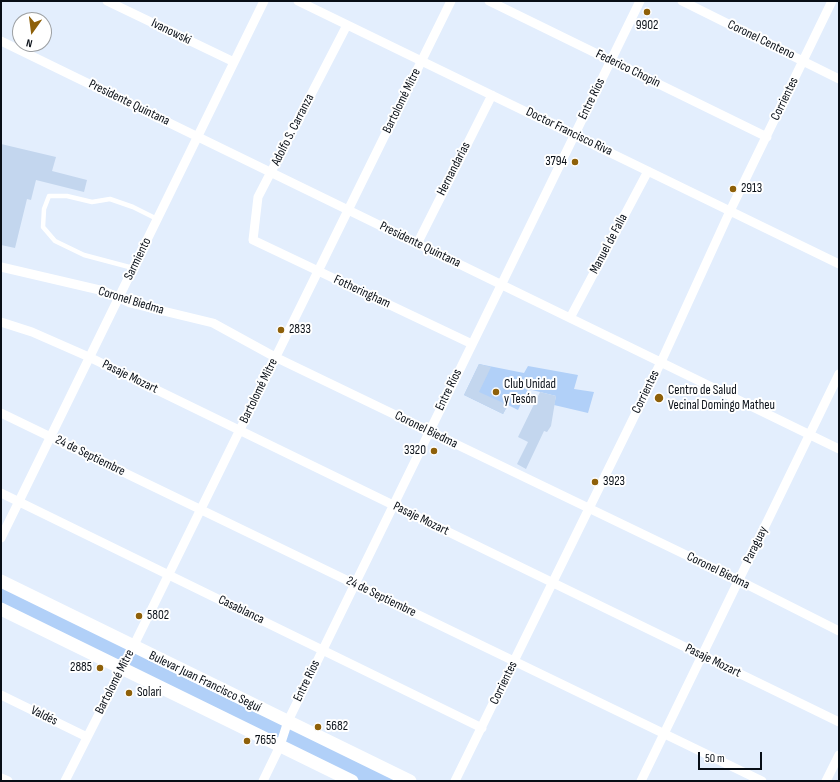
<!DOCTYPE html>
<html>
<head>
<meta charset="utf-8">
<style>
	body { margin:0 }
	#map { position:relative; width:840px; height:782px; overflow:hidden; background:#e3eefd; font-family:"Sofia Sans Condensed",sans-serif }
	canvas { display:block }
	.frame { position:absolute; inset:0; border:2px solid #080e16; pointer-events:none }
	.north { position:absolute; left:12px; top:12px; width:40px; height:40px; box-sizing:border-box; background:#fff; border:1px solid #9c9fa2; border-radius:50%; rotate:194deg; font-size:11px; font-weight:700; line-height:16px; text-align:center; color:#080e16 }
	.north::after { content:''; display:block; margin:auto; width:14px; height:18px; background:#8e6009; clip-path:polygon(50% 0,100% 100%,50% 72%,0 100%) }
	.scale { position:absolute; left:698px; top:752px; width:64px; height:18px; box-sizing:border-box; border:2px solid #080e16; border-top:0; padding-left:5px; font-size:12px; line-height:14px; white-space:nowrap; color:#080e16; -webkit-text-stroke:3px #fff; paint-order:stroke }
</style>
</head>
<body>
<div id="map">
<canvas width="840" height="782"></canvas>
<div class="frame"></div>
<div class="north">N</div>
<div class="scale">50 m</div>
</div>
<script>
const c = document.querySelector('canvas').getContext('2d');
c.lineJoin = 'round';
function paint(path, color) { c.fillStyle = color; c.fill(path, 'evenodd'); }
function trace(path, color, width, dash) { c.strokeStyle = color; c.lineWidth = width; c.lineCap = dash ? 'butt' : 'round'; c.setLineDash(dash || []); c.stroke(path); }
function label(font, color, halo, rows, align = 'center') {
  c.font = font + ' "Sofia Sans Condensed",sans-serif'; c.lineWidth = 4; c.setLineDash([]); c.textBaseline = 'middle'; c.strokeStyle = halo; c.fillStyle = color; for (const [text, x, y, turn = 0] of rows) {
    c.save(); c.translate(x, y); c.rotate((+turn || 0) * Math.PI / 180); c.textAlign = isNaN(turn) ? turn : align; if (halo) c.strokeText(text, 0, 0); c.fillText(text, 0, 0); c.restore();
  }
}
paint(new Path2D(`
	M479 364 524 373 528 366 578 375 574 389 594 392 588 413 554 405 556 396 528 389 518 410 508 405 503 414 464 395Z
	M1 581 410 781H352L1 609Z`), '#b1d0f8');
paint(new Path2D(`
	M1 144 56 157 52 171 87 180 84 192 36 180 31 200 27 199 15 248 1 245Z
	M479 364 491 367 479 392 508 405 503 414 464 395Z
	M540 392 556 396 551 426 547 432 544 431 526 469 517 464 528 442 518 437Z`), '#c3d6ee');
trace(new Path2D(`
	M133 268 84 255 55 241 43 227 44 209 49 196H67L92 202 110 199 133 207 157 219`), '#fff', 4.5);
trace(new Path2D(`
	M107 1 234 62
	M298 1 839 264
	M489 1 767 137
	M682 1 839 79
	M347 25 258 197 253 240 472 344
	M1 41 839 449
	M417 244 492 95
	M1 267 104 291 130 303 213 323 275 357 738 580 839 631
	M570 318 648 171
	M1 322 32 332 89 357 839 722
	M1 413 762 781
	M1 493 482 728
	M1 538 264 1
	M1 695 87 737
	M1 778 8 781
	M65 781 133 647 451 1
	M263 781 280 746 288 721 640 1
	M455 781 661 362 730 211 832 1
	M641 781 839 374
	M826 781 839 755`), '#fff', 9);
trace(new Path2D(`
	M1 581 410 781
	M1 609 352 781`), '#fff', 13);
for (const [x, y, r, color] of [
	[647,12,4,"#8e6009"],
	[575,162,4,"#8e6009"],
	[733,189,4,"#8e6009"],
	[281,330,4,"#8e6009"],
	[496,392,4,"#8e6009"],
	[659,398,5,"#8e6009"],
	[434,451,4,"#8e6009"],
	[595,482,4,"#8e6009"],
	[139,616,4,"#8e6009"],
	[100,668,4,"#8e6009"],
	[129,693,4,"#8e6009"],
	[318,727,4,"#8e6009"],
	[247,741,4,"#8e6009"]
]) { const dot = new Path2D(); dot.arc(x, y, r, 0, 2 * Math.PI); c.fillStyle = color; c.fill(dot); trace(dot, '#fff', 1.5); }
label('13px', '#080e16', '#fff', [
	["9902",647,26,"center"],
	["3794",567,162,"right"],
	["2913",741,189],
	["2833",289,330],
	["Club Unidad",504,385],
	["y Tesón",504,400],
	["Centro de Salud",668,391],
	["Vecinal Domingo Matheu",668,406],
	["3320",426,451,"right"],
	["3923",603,482],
	["5802",147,616],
	["2885",92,668,"right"],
	["Solari",137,693],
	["5682",326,727],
	["7655",255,741]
], 'left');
label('13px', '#080e16', '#fff', [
	["Ivanowski",171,32,26],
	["Coronel Centeno",761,40,26],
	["Federico Chopin",628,69,26],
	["Entre Ríos",592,99,-64],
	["Corrientes",785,99,-64],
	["Bartolomé Mitre",402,101,-64],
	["Presidente Quintana",129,103,26],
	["Adolfo S. Carranza",293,130,-63],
	["Doctor Francisco Riva",569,132,26],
	["Hernandarias",454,169,-63],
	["Manuel de Falla",609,244,-62],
	["Presidente Quintana",420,245,26],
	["Sarmiento",138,259,-64],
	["Fotheringham",362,292,25],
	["Coronel Biedma",131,301,17],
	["Pasaje Mozart",130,377,26],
	["Entre Ríos",449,390,-64],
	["Bartolomé Mitre",259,391,-64],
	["Corrientes",646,392,-64],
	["Coronel Biedma",426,430,26],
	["24 de Septiembre",90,456,26],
	["Pasaje Mozart",421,519,26],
	["Paraguay",756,545,-64],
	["Coronel Biedma",718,571,26],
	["24 de Septiembre",381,597,26],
	["Casablanca",241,610,26],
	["Pasaje Mozart",713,661,26],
	["Entre Ríos",307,681,-64],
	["Bartolomé Mitre",115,682,-63],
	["Bulevar Juan Francisco Seguí",205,682,26],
	["Corrientes",504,683,-64],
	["Valdés",44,716,26]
]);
</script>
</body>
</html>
